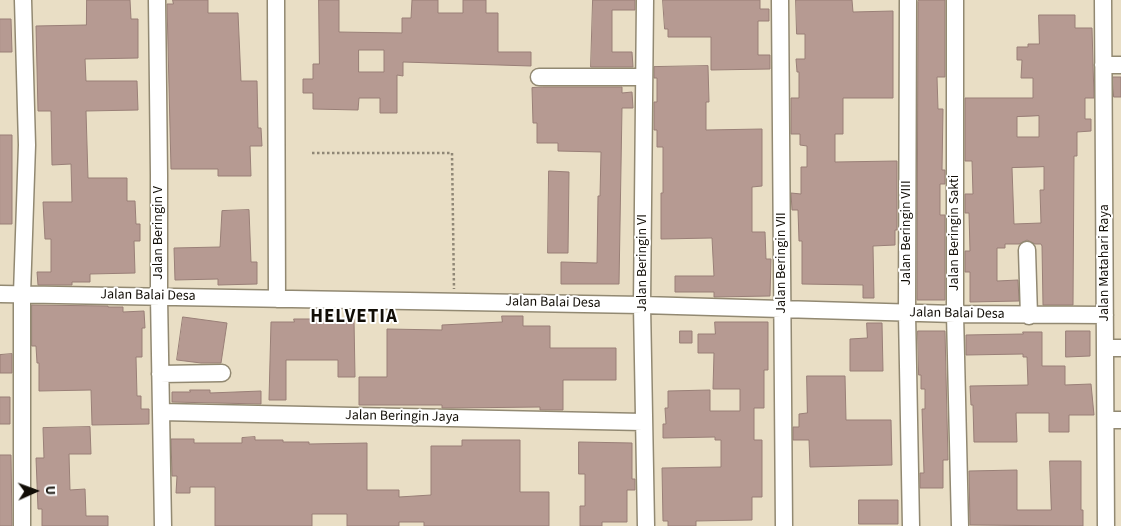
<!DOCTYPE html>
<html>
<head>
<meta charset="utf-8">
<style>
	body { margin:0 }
	#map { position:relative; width:1121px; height:526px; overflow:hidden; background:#e9dec5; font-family:"Source Sans 3",sans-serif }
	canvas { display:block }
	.north { position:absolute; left:10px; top:466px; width:50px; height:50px; -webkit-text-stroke:4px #fff; paint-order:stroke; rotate:88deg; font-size:14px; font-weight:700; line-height:20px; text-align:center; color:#110d06 }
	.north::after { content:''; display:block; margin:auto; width:18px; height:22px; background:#110d06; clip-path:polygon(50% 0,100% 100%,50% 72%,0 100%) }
</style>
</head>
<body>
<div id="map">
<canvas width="1121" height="526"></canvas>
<div class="north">U</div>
</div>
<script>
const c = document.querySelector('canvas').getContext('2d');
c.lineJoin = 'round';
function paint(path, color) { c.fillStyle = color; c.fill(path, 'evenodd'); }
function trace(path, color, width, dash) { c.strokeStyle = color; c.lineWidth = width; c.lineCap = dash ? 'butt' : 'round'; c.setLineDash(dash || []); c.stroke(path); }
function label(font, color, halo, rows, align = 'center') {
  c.font = font + ' "Source Sans 3",sans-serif'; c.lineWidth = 4; c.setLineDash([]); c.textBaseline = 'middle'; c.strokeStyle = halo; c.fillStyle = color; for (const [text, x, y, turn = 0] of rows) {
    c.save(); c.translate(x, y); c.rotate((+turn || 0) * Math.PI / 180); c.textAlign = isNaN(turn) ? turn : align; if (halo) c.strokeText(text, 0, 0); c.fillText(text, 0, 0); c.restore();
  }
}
const building = new Path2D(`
	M87 0H130L131 19H138V58L85 59 86 81H137L138 110 86 111 88 178H127V201H135L136 224H140V241H134L135 273 90 274V282H72V285H38L37 272H51V239H45L43 202H72L71 164 52 165 51 111H38L36 26 86 25Z
	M173 0H208V13H238L241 81H257L258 128H261L262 146H250L251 176H218V169H171L167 4H173Z
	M319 0H339V32L402 33V18H411L412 0H438V13H463V0H486V13H498V52H531V66L403 62V76L397 75V113H380V98H359L358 110 313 109V93H303V79H313V64H319ZM359 50H384V72H359Z
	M593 0H635V10H612V52H632L633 67H591Z
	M663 0H760V9H769V21H758V55H770V69L711 70V37H668V29H665Z
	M796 0H852L853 12 893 11V98H843V134H835V162L897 161V230H895V245L873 246 874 298H863V285L802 284V241H799L798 210H792L791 193 801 194V167H807V146L800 145V134H791V98H799V72H797L796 59H805V34H797Z
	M919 0H945V77H937L938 109H943L942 170H945V184H940V215H945V300H917L918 2Z
	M1039 15H1075V28H1092L1094 98H1085V119H1091V131L1077 132V156H1074L1073 305H1043L1042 246 1041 244H1035L1027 240 1019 244H1005V248H997V281L1018 280 1019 301 970 302V272H965V251H970L969 213H965V194H973L972 161H965V98H1033V78H1021L1022 60H1017V47H1028V44H1039ZM1039 116V137H1017V117ZM1044 167V190H1040L1041 223 1014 224 1012 168Z
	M0 19H11L12 52H0Z
	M708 66 709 102H706V130L762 129V186L752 187V232H765L766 259H771L770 296 714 297V292H675V276H714L712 238 661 239V193H663V147H657V130H654V102H657V78H654V67Z
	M1113 77H1121V97H1114Z
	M543 87H622V93L632 92 633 108H622L619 284H561V262L597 263 598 196H600L601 152 558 151V143H537V123H533L532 88Z
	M0 135H12V224H0Z
	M549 171 569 172 568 253H548Z
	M249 210 251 262H257V284L218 285V279L175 280 174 248 220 247 222 211Z
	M32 305 108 306V307H123V312L144 311 145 328H142V357H136L137 396H141V409H149V424L92 425 91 390 39 391V363H37L36 346H32Z
	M502 316H523V326H550V348H616V380H563V410H540V407L454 408H442V405H359V377H387V329L442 330V325L502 322Z
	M183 317 227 323 221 363H201L177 360Z
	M294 319H354L355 377H338V360H286V400H269L271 322H294Z
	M715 322H768V370H764V408H754V440H762V497H752V520L696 521V526H668V521H663L662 468 721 467V440H715V437L663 438V424H666L665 408H668V391L710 390V411H740V389H713L714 353H698V334H715Z
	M867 323H882L883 371H850V339L867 338Z
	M680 331H692V343H680Z
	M918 331H945L948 460H943V488H920V473H924L922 409H925V389H921V375H919Z
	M1066 331H1090V356L1066 357Z
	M1023 332H1042V366H1065V385L1091 384 1094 415H1069V432H1049V413H1016L1017 442H974L973 405H971L970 386 1028 385 1027 357H1023V354L966 355V335L1023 334Z
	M12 354V373H0V355Z
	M807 376H845L846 420H891L892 465 810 467 809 440H793V427H799V414L807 413Z
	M190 390H210V393L261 391V404L172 402V392H190Z
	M0 397H10V424H0Z
	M90 427 91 454H69L70 490 85 489 86 516H108V526H42V509H38L36 458H44L43 428Z
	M255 437V440H283V442H309V444L367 443V490H399V497L431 495V446H462V440H520V492H549V526H424V522H399V526H347V514H312V526H215V487H190V493H176L177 476H172L171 439H194V443H242V438Z
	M579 442 632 443V479H635V490H627V522H602V526H580V506H585V474H579Z
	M0 455H11L12 526H0Z
	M1050 461H1081V510H1083V526L970 525 969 471 1017 470V510H1051Z
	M859 500H898V524H859Z`);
paint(building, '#b69a92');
trace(building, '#997f77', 1);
const minor = new Path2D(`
	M157 0 159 175V297L163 526
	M276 0 277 299
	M645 0 642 305 646 526
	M780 0 784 526
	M908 0 907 313 911 526
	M955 0V314L960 526
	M1103 0 1106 526
	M1103 65H1121
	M539 77H644
	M1027 250 1029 316
	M0 294 642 305 955 314 1105 315
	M1105 348H1121
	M160 374 222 373
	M161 412 643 422
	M1106 420H1121
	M22 526V294L27 145 23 0`);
trace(minor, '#928972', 19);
trace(new Path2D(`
	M312 153H452L454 289`), '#908776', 2.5, [2.5, 2.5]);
trace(minor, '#fff', 16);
label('14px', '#110d06', '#fff', [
	["Jalan Beringin V",159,233,-90],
	["Jalan Beringin VIII",907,233,-90],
	["Jalan Beringin Sakti",955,233,-90],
	["Jalan Beringin VI",643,263,-90],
	["Jalan Beringin VII",782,263,-90],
	["Jalan Matahari Raya",1105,263,-90],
	["Jalan Balai Desa",148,296,1],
	["Jalan Balai Desa",553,303,1],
	["Jalan Balai Desa",957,314,1],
	["Jalan Beringin Jaya",402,417,1]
]);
c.letterSpacing = '1px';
label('bold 19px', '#110d06', '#fff', [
	["HELVETIA",354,318]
]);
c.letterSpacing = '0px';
</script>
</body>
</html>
